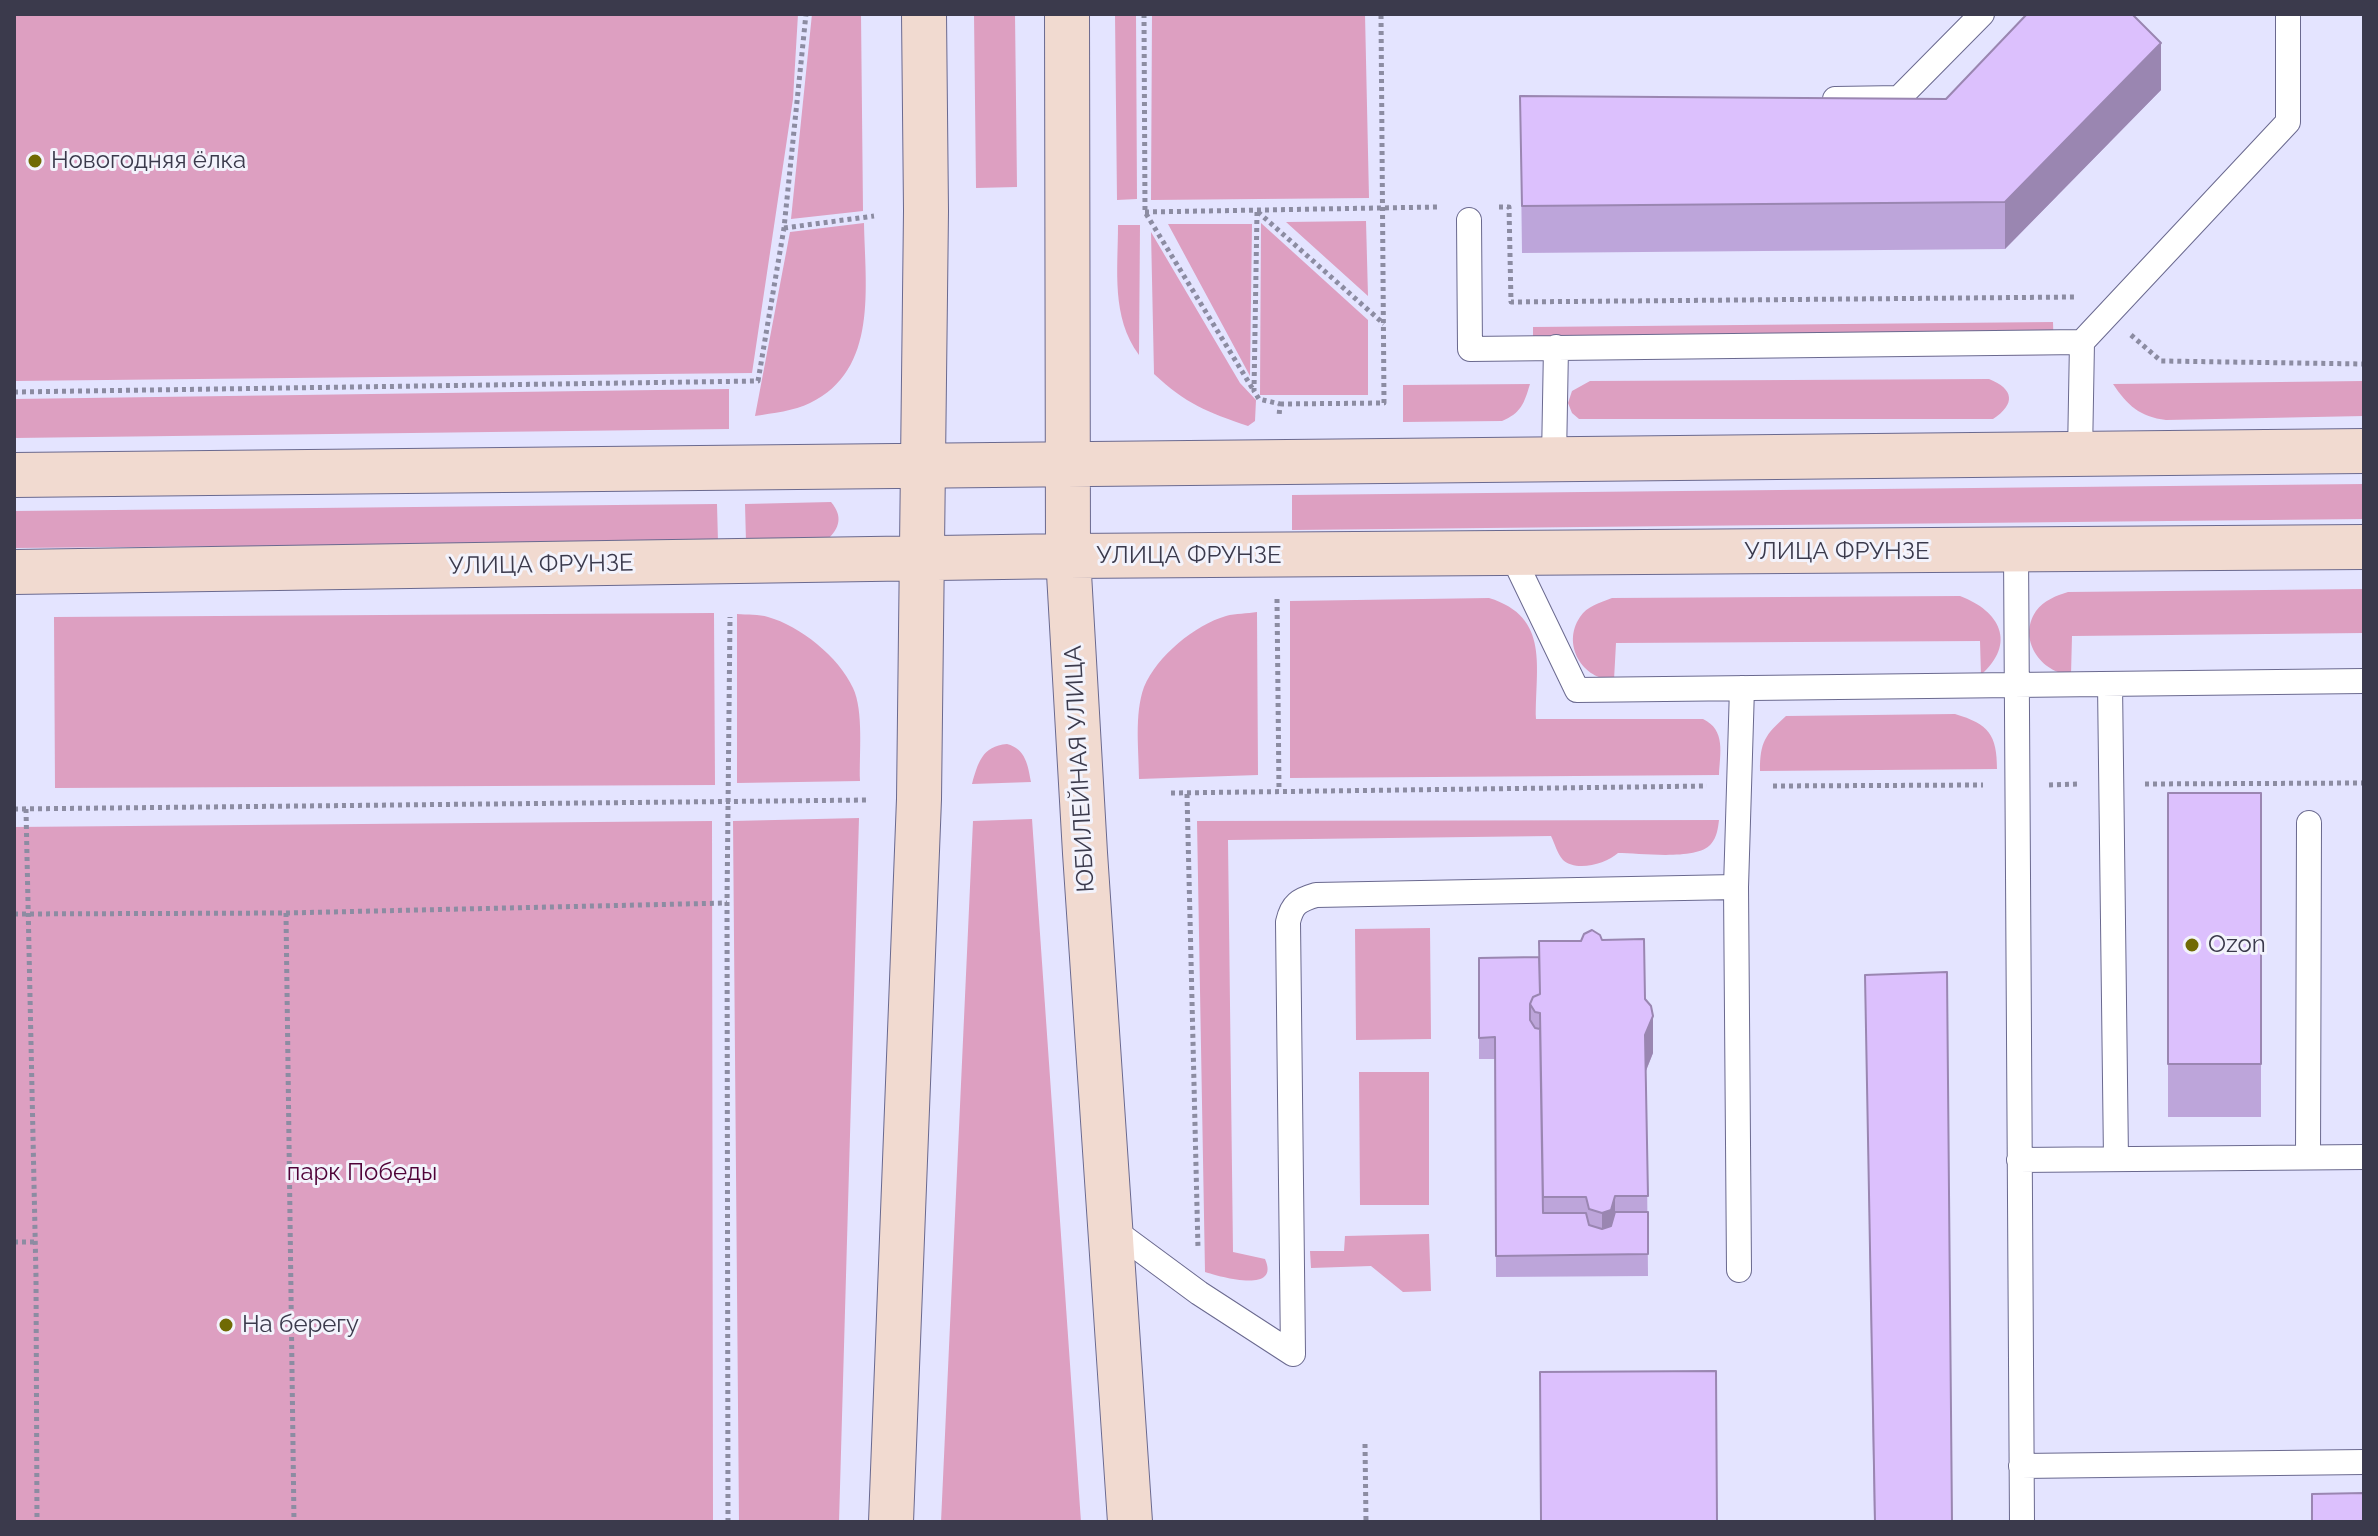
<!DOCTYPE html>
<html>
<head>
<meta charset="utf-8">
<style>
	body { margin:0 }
	#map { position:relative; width:2378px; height:1536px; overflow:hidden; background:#e4e4ff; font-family:Raleway,sans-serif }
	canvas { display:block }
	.frame { position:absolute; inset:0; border:16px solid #3b3a4c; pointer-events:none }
</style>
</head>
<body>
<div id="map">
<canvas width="2378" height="1536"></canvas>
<div class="frame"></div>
</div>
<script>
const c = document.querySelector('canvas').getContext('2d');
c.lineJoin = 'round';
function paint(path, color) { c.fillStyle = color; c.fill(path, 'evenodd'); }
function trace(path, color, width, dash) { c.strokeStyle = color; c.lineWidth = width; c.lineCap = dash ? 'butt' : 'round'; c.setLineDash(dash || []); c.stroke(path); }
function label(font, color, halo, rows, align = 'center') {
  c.font = font + ' Raleway,sans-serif'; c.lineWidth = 6; c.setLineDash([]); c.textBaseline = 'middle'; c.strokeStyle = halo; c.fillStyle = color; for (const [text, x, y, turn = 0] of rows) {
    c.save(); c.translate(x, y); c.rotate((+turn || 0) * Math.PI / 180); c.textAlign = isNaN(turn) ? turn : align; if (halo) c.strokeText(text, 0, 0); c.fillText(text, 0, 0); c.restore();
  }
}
paint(new Path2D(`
	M14 14H798L793 99 752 373 14 381Z
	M812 14H861L863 211 791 219Z
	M974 14H1015L1017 187 976 188Z
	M1115 14H1136L1137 199 1117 200Z
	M1152 14H1365L1369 198 1151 200Z
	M1366 221 1368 296 1286 222Z
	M864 223C865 286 879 370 810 403 794 411 773 413 755 416L790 232Z
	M1261 223 1368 320V395H1260Z
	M1168 224H1252L1250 376Z
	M1118 225H1140L1139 355C1111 317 1118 270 1118 225Z
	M1151 232 1240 383 1256 400 1255 421 1248 426C1207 412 1186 404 1154 374Z
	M2053 322 2054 355 1533 360V327Z
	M1989 379C2014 389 2016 404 1993 419H1579L1572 413 1568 403 1572 391 1590 381Z
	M2364 381V416L2166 420C2140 417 2127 405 2113 384Z
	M1530 384C1524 404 1521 413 1502 421L1403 422V385Z
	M729 389V429L14 438V399Z
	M2364 484V519L1292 530V495Z
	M831 502C843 516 840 528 827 540L746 542 745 504Z
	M717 504 718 542 14 548V511Z
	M2364 589V633L2072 636 2071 675C2041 673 2017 639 2036 611 2044 600 2056 596 2068 592Z
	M1960 596C2000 611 2017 643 1981 675L1980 641 1616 643 1614 680C1583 680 1561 645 1580 617 1587 606 1600 603 1612 598Z
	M1489 598C1551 617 1535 668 1536 719H1703C1726 730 1720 753 1719 775L1290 778V601Z
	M1257 612 1258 775 1139 779C1139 750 1134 715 1144 687 1157 656 1195 625 1226 616 1236 613 1247 614 1257 612Z
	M714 613 715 785 55 788 54 617Z
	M737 614C747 615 759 614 768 617 800 626 839 657 853 688 864 711 859 755 860 781L737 783Z
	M1955 714C1989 724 1997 735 1997 769L1760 771C1760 742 1765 735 1786 716Z
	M1007 744C1026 749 1028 766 1031 782L972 784C978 763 982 746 1007 744Z
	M859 818 839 1522H739L733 821Z
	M1032 819 1081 1522H941L973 821Z
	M1719 820C1718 828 1717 837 1711 844 1697 861 1640 853 1618 853 1606 864 1576 872 1563 860 1557 853 1555 844 1551 836L1228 840 1233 1252 1265 1259C1281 1295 1218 1276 1205 1272L1197 821Z
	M712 821 713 1522H14V827Z
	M1430 928 1431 1039 1356 1040 1355 929Z
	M1359 1072H1429V1205H1360Z
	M1429 1234 1431 1291 1403 1292 1371 1266 1311 1268 1310 1251H1344L1345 1236Z`), '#dd9fc1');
const lane = new Path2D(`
	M1835 99 1899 98 1982 14
	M1469 220 1470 349 2082 342
	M2080 454 2082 342 2288 122V14
	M1554 458 1556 347
	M2016 551 2022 1522
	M1512 555 1577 690 2364 681
	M2110 684 2116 1159
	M2308 1157 2309 823
	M2019 1160 2364 1157
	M1111 1228 1199 1293 1293 1354
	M1739 1270 1736 887 1742 688
	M1293 1354 1288 922C1292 904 1299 900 1316 895L1736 887
	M2021 1466 2364 1462`);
const secondary = new Path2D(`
	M1067 14 1068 556 1085 853 1130 1522
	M14 475 2364 451
	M14 572 1068 556 2364 547
	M891 1522 919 799 926 211 924 14`);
trace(lane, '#6a698f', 26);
trace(secondary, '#6a698f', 46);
trace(new Path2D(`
	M1144 14 1145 212 1254 391
	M1499 207H1509L1511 302 2076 297
	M1145 212 1437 207
	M1257 212 1254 391 1259 399 1280 404 1279 417
	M1258 212 1384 324
	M784 228 874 216
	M2131 335 2161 361 2364 364
	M14 392 758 381 784 228 806 14
	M1280 404 1384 403 1381 14
	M1277 599 1279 790
	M2145 784 2364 783
	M2049 785 2079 784
	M1773 786 1983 785
	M1171 793 1707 786
	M1187 794 1198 1249
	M14 809 869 800
	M26 809 36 1277 37 1522
	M286 913 294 1522
	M14 914 286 913 727 903
	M14 1242H35
	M1365 1444 1366 1522
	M728 1522 727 903 730 617`), '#8c8ca2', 5, [4, 4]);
trace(lane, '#fff', 24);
trace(secondary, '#f1dad0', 44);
paint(new Path2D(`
	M2161 90 2005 249 1522 253 1520 96 1946 99Z
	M2168 793H2261V1117H2168Z
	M1602 940 1645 999 1653 1053 1646 1071 1648 1276 1496 1277 1495 1059H1479V958L1539 957Z
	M1865 975 1952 1522H1874Z`), '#bda5da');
paint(new Path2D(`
	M2161 43V90L2005 249V202Z
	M1653 1016V1053L1645 1073V1035Z
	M1615 1196V1233L1602 1251V1213Z`), '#9a86b1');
const building = new Path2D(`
	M2027 14H2132L2161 43 2005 202 1522 206 1520 96 1946 99Z
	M2168 793H2261V1064H2168Z
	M1592 930 1600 935 1602 940 1644 939 1645 999 1651 1006 1653 1016 1645 1035 1648 1196H1615L1611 1210 1602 1213 1589 1209 1586 1197H1543L1540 1013 1535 1012 1530 1004 1533 997 1540 994 1539 941H1581L1584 934Z
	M1539 957 1540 994 1533 997 1530 1004V1020L1535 1028 1540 1029 1543 1213H1586L1589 1225 1602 1229 1611 1226 1615 1212H1648V1254L1496 1256 1495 1037 1479 1038V958Z
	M1947 972 1952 1522H1875L1865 975Z
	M1716 1371 1717 1522H1541L1540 1372Z
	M2364 1493V1522H2312V1494Z`);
paint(building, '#dcc0fd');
trace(building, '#9a86b1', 2);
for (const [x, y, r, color] of [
	[35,161,8,"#706a04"],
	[2192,945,8,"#706a04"],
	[226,1325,8,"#706a04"]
]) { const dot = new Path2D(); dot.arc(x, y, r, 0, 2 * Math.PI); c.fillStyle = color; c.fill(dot); trace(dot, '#f3f3fc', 3); }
label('24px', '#3b3a4c', '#f3f3fc', [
	["Новогодняя ёлка",51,161],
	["Ozon",2208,945],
	["На берегу",242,1325]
], 'left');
label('24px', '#3b3a4c', '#f3f3fc', [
	["УЛИЦА ФРУНЗЕ",1837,552],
	["УЛИЦА ФРУНЗЕ",1189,556],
	["УЛИЦА ФРУНЗЕ",541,565,-1],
	["ЮБИЛЕЙНАЯ УЛИЦА",1080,769,-93]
]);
label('24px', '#500238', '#f3f3fc', [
	["парк Победы",362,1173]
]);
</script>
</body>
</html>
